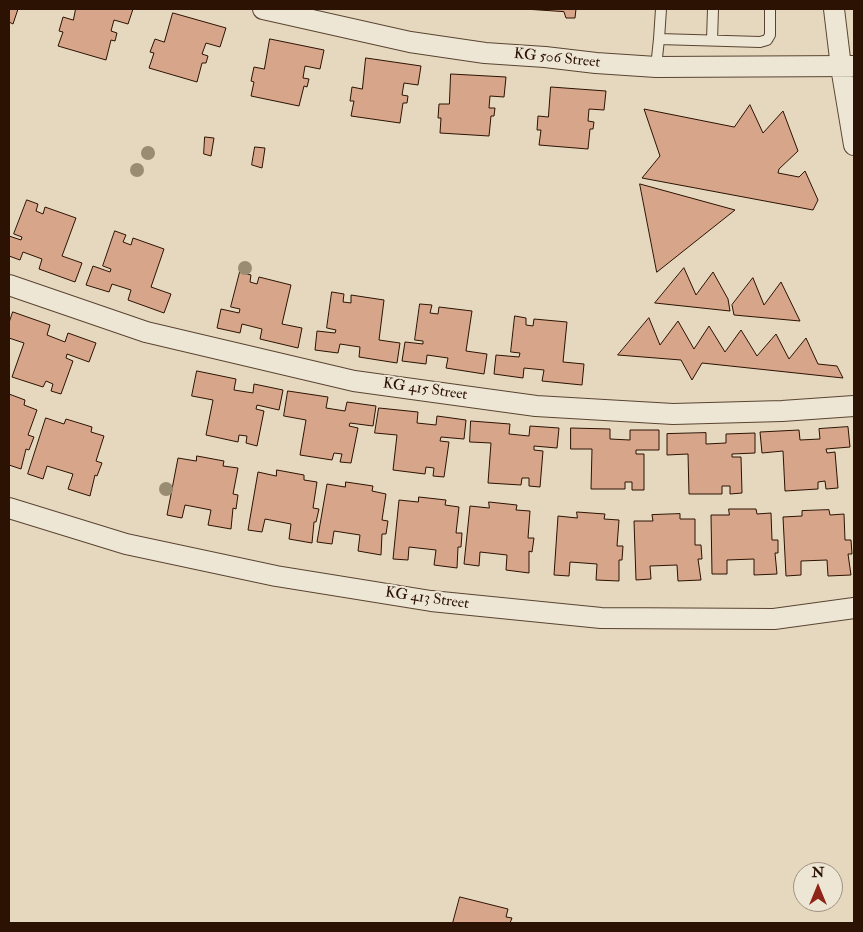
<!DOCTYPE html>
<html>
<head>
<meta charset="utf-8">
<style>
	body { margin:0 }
	#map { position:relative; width:863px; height:932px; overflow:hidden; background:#e5d8be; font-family:"IM FELL Double Pica",serif }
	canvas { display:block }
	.frame { position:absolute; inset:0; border:10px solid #2c1202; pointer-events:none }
	.north { position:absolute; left:793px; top:862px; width:50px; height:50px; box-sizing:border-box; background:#eee6d5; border:1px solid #a09181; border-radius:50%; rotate:0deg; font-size:14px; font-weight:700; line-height:20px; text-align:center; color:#2c1202 }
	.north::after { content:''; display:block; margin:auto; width:18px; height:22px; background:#8f2418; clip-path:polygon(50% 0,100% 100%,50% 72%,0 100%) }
</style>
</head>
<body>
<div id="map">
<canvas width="863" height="932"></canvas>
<div class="frame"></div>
<div class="north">N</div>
</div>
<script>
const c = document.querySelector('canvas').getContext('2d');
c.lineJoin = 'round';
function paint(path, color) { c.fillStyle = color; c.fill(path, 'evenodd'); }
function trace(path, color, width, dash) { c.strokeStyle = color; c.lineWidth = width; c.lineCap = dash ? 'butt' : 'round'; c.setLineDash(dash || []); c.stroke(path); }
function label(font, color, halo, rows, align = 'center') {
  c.font = font + ' "IM FELL Double Pica",serif'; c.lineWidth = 4; c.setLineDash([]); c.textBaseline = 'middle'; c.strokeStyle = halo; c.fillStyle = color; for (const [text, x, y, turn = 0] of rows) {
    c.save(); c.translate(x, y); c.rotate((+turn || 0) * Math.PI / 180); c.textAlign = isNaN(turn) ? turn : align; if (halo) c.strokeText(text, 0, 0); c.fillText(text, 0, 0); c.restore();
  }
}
const building = new Path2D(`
	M9 9H18L13 24 9 22Z
	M76 9H133L128 24 114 20 111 31 117 33 115 41 111 40 106 60 58 46 63 32 59 31 63 17 73 20Z
	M525 9H576L575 18H566L564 12Z
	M173 13 226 28 220 47 206 43 202 54 208 56 206 63H202L197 82 149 68 154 53 150 52 155 39 164 42Z
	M270 39 324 50 320 69 305 66 303 78 309 79 307 87 304 86 299 106 251 96 254 82 251 81 254 67 264 69Z
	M366 58 421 66 418 85 404 83 402 95 408 96 407 103H403L400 123 351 116 354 101H350L352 87 362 89Z
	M451 74 506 77 504 97 490 96 489 108H495L494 116H491L489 136 440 133 441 118H438L439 104H449Z
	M551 87 606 91 604 110 589 109 588 121 594 122 593 129H590L588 149 539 145 541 130H537L538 116 548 117Z
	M750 105 763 133 783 111 798 151 779 169 778 173 799 177 805 171 818 200 813 210 642 178 660 156 644 109 734 127Z
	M205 137 214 138 211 156 204 154Z
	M255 147 265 148 262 168 252 165Z
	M640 184 735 210 657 272Z
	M27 200 38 204 36 211 43 214 45 207 76 218 62 256 82 263 75 282 39 269 42 259 23 252 20 260 9 256V236L21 240 22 237 14 234Z
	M115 231 126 235 123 242 131 245 133 238 164 249 151 287 171 294 164 313 128 300 131 290 112 284 109 292 86 285 93 266 110 272 111 269 103 266Z
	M684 268 696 295 713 272 728 299 730 311 655 303Z
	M240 272 251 275 250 282 257 284 259 277 291 285 282 324 302 328 298 348 260 339 262 329 242 324 240 333 217 328 221 309 239 313 240 309 231 307Z
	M753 278 764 305 781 282 800 321 734 315 732 305Z
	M332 292 344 294 343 302 351 303V295L384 300 379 340 400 343 397 363 359 357 360 347 340 344 338 353 315 350 317 331 335 333 336 330 327 328Z
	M420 304 432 305 430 313 438 314 439 307 472 311 466 351 487 354 484 374 446 368 448 358 427 355 426 364 402 361 405 342 423 344V341L415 340Z
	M13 312 50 325 47 335 65 342 68 333 96 343 89 362 67 354 66 358 73 361 61 394 51 391 53 384 46 381 43 387 12 377 24 343 9 338V323Z
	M515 316 526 318V325L533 326 534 319 567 322 563 362 584 364 582 385 542 381 544 370 524 368 523 378 494 374 496 355 519 357 520 353 511 352Z
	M649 318 660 345 678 321 694 349 709 326 725 352 741 330 757 356 776 334 789 359 806 338 818 364 837 366 843 378 702 363 692 380 681 360 618 355Z
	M197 371 236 379 234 390 253 393 254 384 283 390 279 410 257 405 256 409 264 411 257 446 246 443 247 436 239 435 238 442 206 435 213 400 192 396Z
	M288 391 328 397 326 408 345 411 347 402 376 406 373 426 350 423 349 426 358 428 351 463 340 462 342 454 334 453 332 460 300 455 306 420 284 416Z
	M9 394 25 400 24 405 37 410 28 435 34 437 29 450 26 449 21 469 9 465Z
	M379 408 418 412 417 423 436 425 437 416 466 420 464 439 441 437 440 441 449 442 444 477 433 476 434 468 426 467 425 474 393 470 397 435 375 433Z
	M46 418 64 424 66 419 92 427 91 432 104 436 96 461 102 463 97 476 95 475 90 496 68 489 73 474 47 466 43 479 28 474Z
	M471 421 510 424 509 434 529 436 530 426 559 428 557 448 534 446V450L543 451 540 487 529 486V478H522L521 485 488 483 491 443 470 442Z
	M848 427 850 447 826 449 827 453 835 452 838 488 826 489 825 481 818 482V489L785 491 783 451 762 453 760 432 799 430 800 440 820 439 819 429Z
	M571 428 610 429V439L630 440V430H659V450H636V454H644V490H632V482H625V489H591L592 449H571Z
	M706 433V444L726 443V434L755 433V453L732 454V457H741L742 493 730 494V486H722V494H689L688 454 667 455V434Z
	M197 456 224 461 223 466 238 468 233 494 238 495 236 509 233 508 231 529 208 525 211 510 185 505 182 518 167 515 178 458 196 461Z
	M277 470 304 475V480L317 482 313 508 319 509 316 522H314L312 543 289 539 291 524 265 519 262 532 248 530 258 472 276 476Z
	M346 482 373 486 372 491 386 494 382 520 388 521 386 534H382L381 555 358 551 360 535 334 531 332 544 317 542 327 484 345 487Z
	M419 497 446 500 445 505 459 507 456 533H462L461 547H458L457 568 434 565 436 550 409 547 408 560 393 559 399 500 418 502Z
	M489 502 517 505 516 510 530 511 528 538H534L532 552 529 551V573L506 570 507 555 480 552 479 566 464 564 470 506 489 508Z
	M729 509H756L757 514 771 513 772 540H778V553H775L777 574 754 575V559L727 560V574H712L711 515H729Z
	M829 510 830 515 844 514 845 540H851L852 554H848L851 575 828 576 827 560 801 561V575L786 576 783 517 802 516V511Z
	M577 512 605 514 604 519 619 520 617 546H623L622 560H619V581L596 580 597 564 570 562 569 576 554 575 558 516 577 518Z
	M680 514V519H695V545H701L702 559H698L701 580 678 581 677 565 650 566 651 579 636 580 634 521H653L652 515Z
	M460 897 508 909 506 917 512 918 510 923H453Z`);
paint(building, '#d6a58a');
trace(building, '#2c1202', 1);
const lane = new Path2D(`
	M659 39 760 42 767 40 770 35V9
	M712 40 713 9
	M656 67 659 39 661 9`);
const street = new Path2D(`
	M263 9 410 42 485 53 545 57 596 63 656 67 854 66
	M834 9 841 67 854 145
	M9 285 146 332 354 381 536 406 673 414 782 411 854 406
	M9 508 126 544 276 576 431 601 601 618 774 619 854 608`);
trace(lane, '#5a4431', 12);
trace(street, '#5a4431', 22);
trace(lane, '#eee6d5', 10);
trace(street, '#eee6d5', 20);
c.fillStyle = '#9a8c72';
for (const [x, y] of [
	[148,153],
	[137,170],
	[245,268],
	[166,489]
]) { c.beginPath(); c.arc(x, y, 7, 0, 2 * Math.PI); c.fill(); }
label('15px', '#2c1202', '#eee6d5', [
	["KG 506 Street",557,59,6],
	["KG 415 Street",425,390,8],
	["KG 413 Street",427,599,8]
]);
</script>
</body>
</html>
